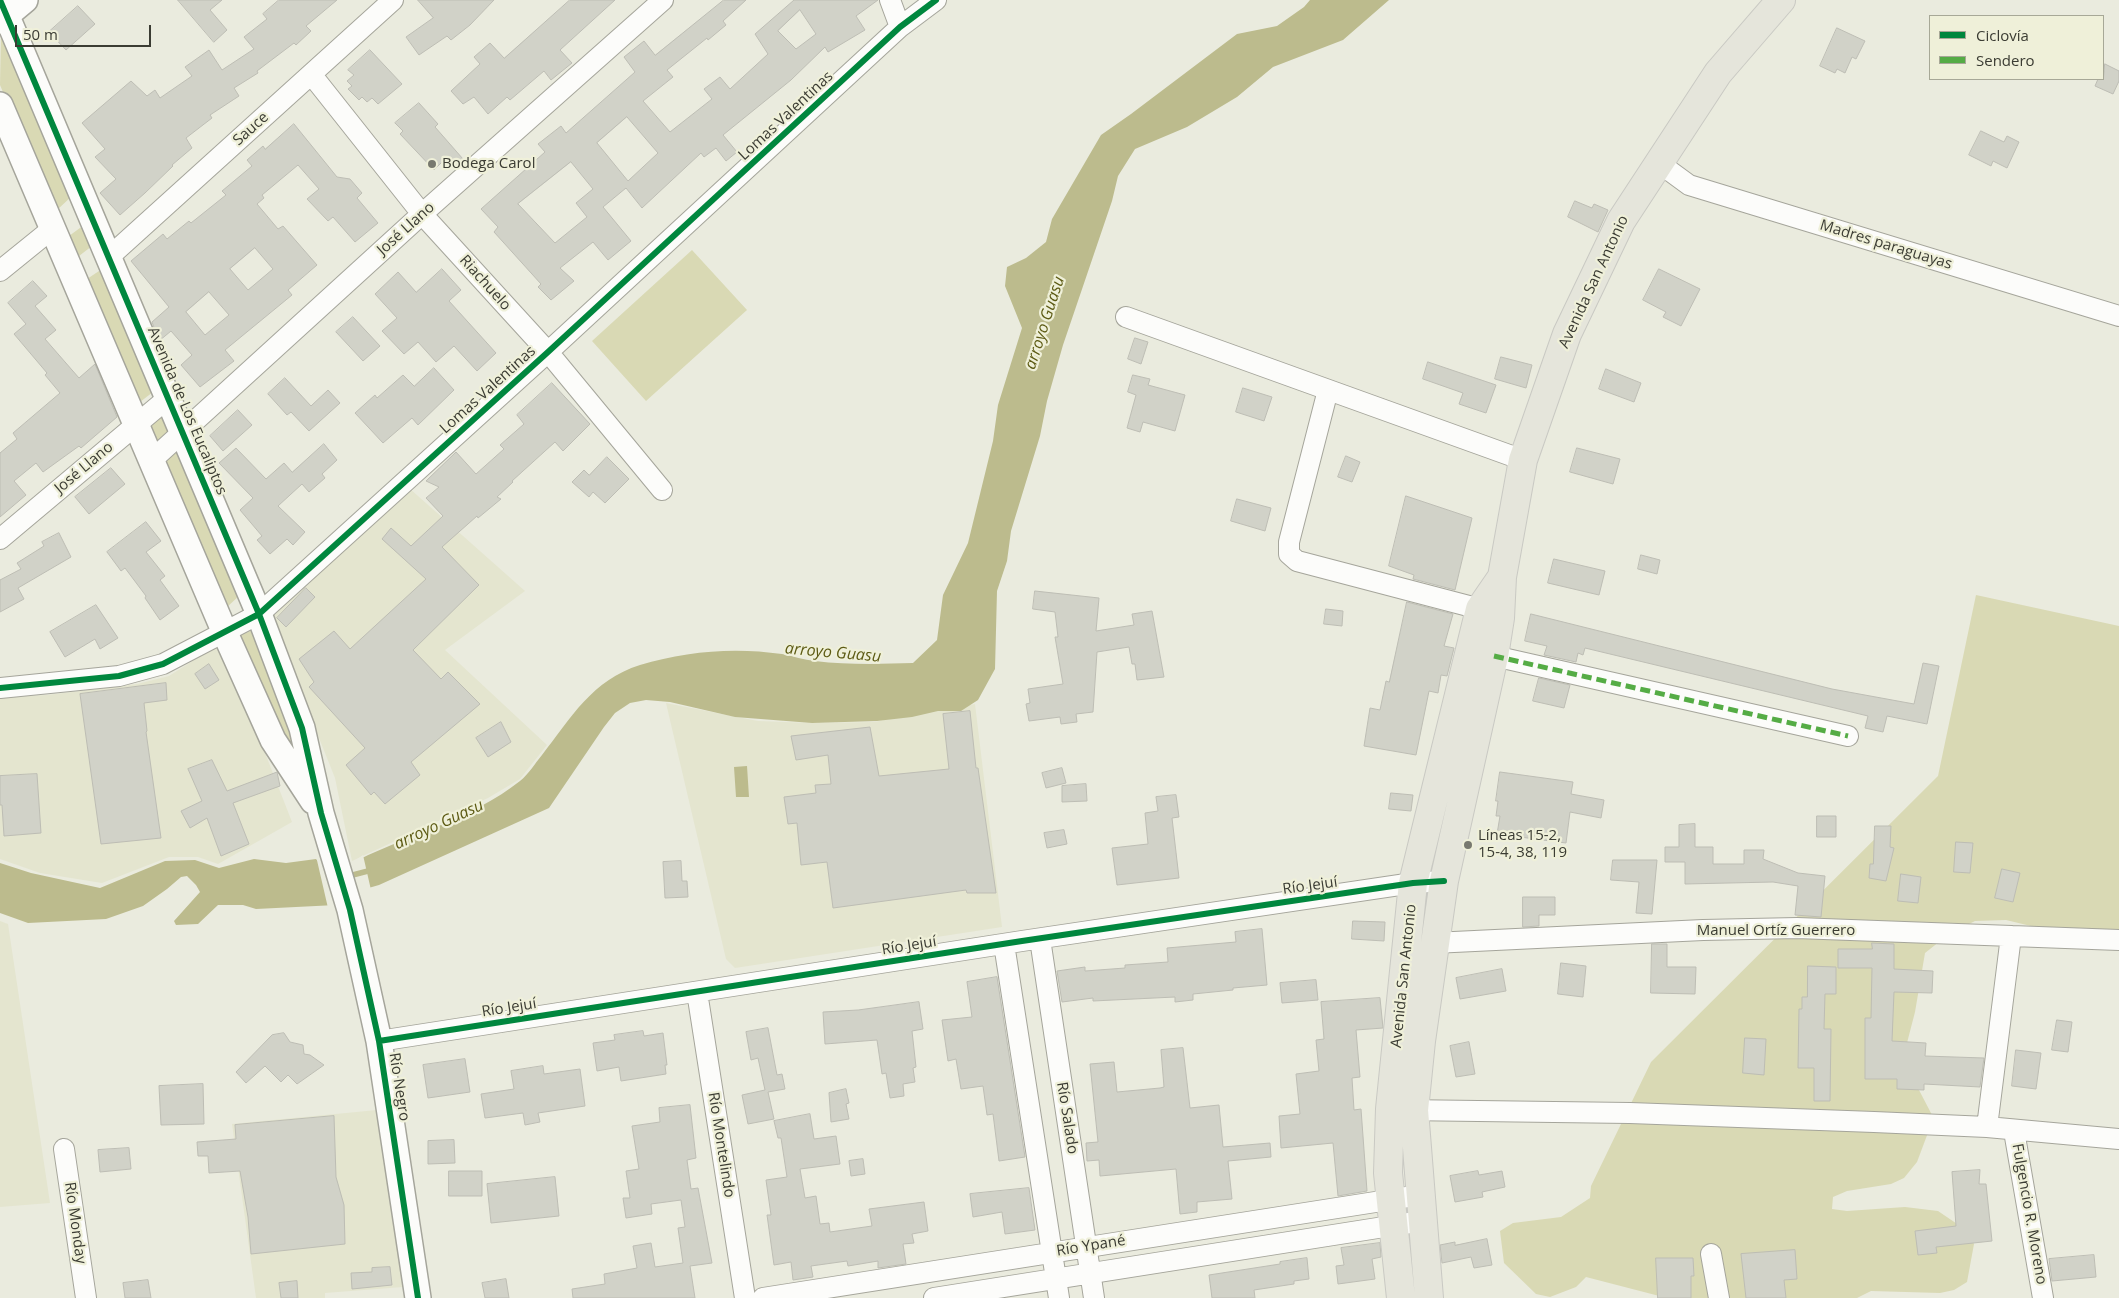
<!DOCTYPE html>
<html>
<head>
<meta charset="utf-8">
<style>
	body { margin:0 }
	#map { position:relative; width:2119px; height:1298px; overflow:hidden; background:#eaebde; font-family:"Open Sans",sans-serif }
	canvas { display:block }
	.legend { position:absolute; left:1929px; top:15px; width:175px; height:65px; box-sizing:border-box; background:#eff0d9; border:1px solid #a7a897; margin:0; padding:6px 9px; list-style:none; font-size:15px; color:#3b3c33 }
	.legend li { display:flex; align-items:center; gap:10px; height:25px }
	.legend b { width:25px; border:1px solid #a7a897 }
	.scale { position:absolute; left:15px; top:25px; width:136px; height:22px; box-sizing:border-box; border:2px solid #3b3c33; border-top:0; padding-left:6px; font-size:15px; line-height:18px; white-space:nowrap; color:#3b3c33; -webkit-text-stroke:4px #eff0d9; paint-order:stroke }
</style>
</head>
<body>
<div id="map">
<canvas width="2119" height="1298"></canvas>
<ul class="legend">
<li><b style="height:6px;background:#00873e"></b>Ciclovía</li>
<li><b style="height:6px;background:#55ac45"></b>Sendero</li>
</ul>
<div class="scale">50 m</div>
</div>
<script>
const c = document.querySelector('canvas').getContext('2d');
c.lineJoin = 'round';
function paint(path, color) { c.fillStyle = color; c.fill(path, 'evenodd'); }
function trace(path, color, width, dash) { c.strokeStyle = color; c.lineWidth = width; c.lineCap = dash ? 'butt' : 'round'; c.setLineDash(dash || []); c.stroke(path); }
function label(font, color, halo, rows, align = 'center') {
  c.font = font + ' "Open Sans",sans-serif'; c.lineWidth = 4.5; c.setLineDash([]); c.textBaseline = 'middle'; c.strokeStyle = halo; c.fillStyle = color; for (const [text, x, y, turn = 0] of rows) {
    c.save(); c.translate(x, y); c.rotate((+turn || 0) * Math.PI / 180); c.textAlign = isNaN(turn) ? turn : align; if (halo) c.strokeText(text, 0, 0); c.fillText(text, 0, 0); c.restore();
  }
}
paint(new Path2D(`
	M400 480 525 591 445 650 547 745 520 779 488 798 352 861 335 778 268 610Z
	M212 644 221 646 228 658 292 822 218 864 198 857H169L102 883 40 873 0 859V697L47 695 137 684 169 676 191 662Z
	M666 703 758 721 812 723 874 722 975 704 1002 927 735 968 726 959Z
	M0 921 8 924 50 1203 0 1207Z
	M377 1110 403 1287 325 1293V1298H256L232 1124Z`), '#e4e5cf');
paint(new Path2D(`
	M1 34 72 196 57 210 52 208 0 85Z
	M84 225 92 246 79 256 76 255 69 236Z
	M692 250 747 310 646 401 592 341Z
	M102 269 153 392 140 402 87 279Z
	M163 414 173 427 157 442H155L148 425Z
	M178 445 240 595 226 608 164 459Z
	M1976 595 2119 626V938L2064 934 2006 920 1975 921 1949 934 1925 953 1915 1012 1901 1066 1907 1067 1932 1115 1929 1130 1917 1162 1904 1178 1891 1184 1847 1191 1833 1197 1832 1209 1847 1211 1905 1207 1938 1211 1969 1232 1974 1244 1967 1282 1954 1290 1940 1293 1871 1291 1857 1298H1667L1586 1277 1576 1287 1550 1297 1536 1294 1504 1263 1500 1231 1513 1223 1561 1217 1590 1198 1591 1186 1651 1062 1938 776Z
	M255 629 333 836 237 637Z`), '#d9d9b4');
paint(new Path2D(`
	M1310 0H1389L1343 40 1273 67 1237 97 1187 127 1135 149 1118 176 1112 201 1063 345 1047 401 1040 436 1011 531 1007 561 997 591 995 669 978 700 961 711H938L912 717 877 721 812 723 735 717 670 702 646 700 630 703 615 713 604 727 549 808 379 885 365 889 358 860C413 833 472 819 520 781 529 774 535 763 542 755 571 718 592 680 640 665 685 651 735 647 782 654 793 656 804 660 815 661 847 665 881 664 913 663L937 640 943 595 968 543 993 441 998 405 1022 328 1005 286 1007 267 1026 258 1046 242 1052 219 1101 135 1131 114 1237 34 1277 26 1304 7Z
	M747 766 749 797H736L734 767Z
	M254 859 286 863 316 859 328 871 336 905 256 909 243 905H218L198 924 176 925 174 921 200 892 196 885 187 876 181 877 167 889 143 906 106 919 28 923 0 913V863L31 873 100 888 165 861 195 860 219 868Z`), '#bcbb8d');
paint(new Path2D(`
	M363 855 371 890 365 892 362 890 356 860Z
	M316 856 330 870 336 908H328Z`), '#eaebde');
trace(new Path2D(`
	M345 877 368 871`), '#bcbb8d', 5.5);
const building = new Path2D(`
	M178 0H222L210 10 227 30 214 42Z
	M279 0H337L306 26 311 31 296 45 294 43 257 71 258 73 234 88 239 96 210 115 212 118 186 138 192 148 172 165 173 166 145 193 120 215 100 193 116 179 95 157 105 149 82 123 131 81 147 96 155 90 160 98 192 76 185 67 209 50 222 70 254 49 244 37 267 19 263 14Z
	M418 0H494L470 25 451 40 447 36 419 55 406 37 433 18Z
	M570 0H615L560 50 572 63 551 80 544 71 510 100 507 97 488 114 474 97 463 104 451 91 480 64 474 57 490 43 504 58Z
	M724 0H746L723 21 726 25 708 40 707 38 667 70 673 77 643 101 670 132 712 99 704 89 720 77 730 89 768 54 755 34 794 0H878L856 16 865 30 828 52 825 47 791 80 723 135 737 152 726 161 716 148 704 157 701 153 642 208 626 188 603 207 631 241 608 260 593 242 560 268 574 281 551 300 538 287 541 284 494 232 498 227 481 209 545 152 538 144 561 126 566 133 635 72 624 57 644 41 655 55ZM800 10 816 34 796 49 778 31ZM627 117 658 153 628 181 597 143ZM571 162 593 189 576 203 587 217 555 243 518 204Z
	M78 6 95 24 66 50 49 32Z
	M1837 28 1865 41 1856 59 1852 57 1845 73 1837 69 1835 73 1820 66Z
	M370 50 402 84 378 104 372 98 367 102 362 97 359 100 348 89 352 86 347 81 354 75 348 70Z
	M2105 64 2119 71V81L2113 94 2095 86 2098 79H2103Z
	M419 103 438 124 435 127 463 159 452 168 445 159 434 170 400 134 403 131 395 123Z
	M294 124 337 177 350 179 362 193 357 198 378 223 355 242 333 217 328 221 307 199 319 189 298 165 262 195 264 198 257 204 278 229 283 226 317 265 288 290 292 295 225 350 234 361 200 387 181 365 192 355 171 331 159 341 152 322 169 307 131 261 163 234 167 239 189 221 191 223 226 195 222 191 252 166 247 160 263 146 265 149ZM255 248 273 269 248 290 230 269ZM209 292 229 315 205 335 186 312Z
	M1981 131 2004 142 2007 136 2019 142 2007 168 1993 161 1991 166 1969 155Z
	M1575 201 1592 208 1594 204 1608 210 1598 232 1568 217Z
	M442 269 461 290 449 301 496 353 477 371 454 346 436 362 418 342 404 354 382 331 397 318 375 294 398 272 416 292Z
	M1659 269 1700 289 1681 326 1663 317 1666 312 1643 300Z
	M33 281 47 296 35 306 56 330 45 339 79 378 95 364 117 417 81 448 79 446 43 472 36 463 14 481 26 495 0 517V453L17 439 13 433 60 393 45 375 47 373 14 334 26 324 8 303Z
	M353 317 380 346 363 361 336 332Z
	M1135 338 1148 342 1141 364 1128 359Z
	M1501 357 1532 365 1526 388 1495 379Z
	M1428 362 1496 385 1486 413 1459 404 1463 393 1423 379Z
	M434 368 454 390 418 425 412 418 383 443 355 413 375 395 377 398 403 375 414 386Z
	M1606 369 1641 383 1634 402 1599 389Z
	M1133 375 1150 379 1148 385 1185 395 1175 431 1143 422 1140 432 1127 428 1136 395 1128 392Z
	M285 378 311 406 328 390 340 403 309 431 291 412 287 415 268 394Z
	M552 383 590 424 563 451 555 442 512 481 513 482 497 497 501 499 478 518 477 516 442 547 479 585 413 650 441 679 448 672 480 704 411 762 420 775 385 804 374 792 371 795 346 765 365 748 309 687 314 682 299 659 334 631 350 649 426 579 382 539 391 528 411 546 443 516 426 498 439 487 426 481 456 452 476 474 504 449 500 445 524 424 517 415Z
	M1243 388 1272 397 1264 421 1236 412Z
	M238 410 252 425 223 451 210 436Z
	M324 444 337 460 322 474 325 478 309 492 302 484 278 506 305 532 293 545 287 539 270 554 257 540 262 536 240 510 253 498 219 463 236 448 266 479 284 463 292 472Z
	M1577 448 1620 459 1613 484 1570 472Z
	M1346 456 1360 462 1352 482 1338 477Z
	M607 457 629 479 605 503 593 492 589 497 572 482 584 470 589 475Z
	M111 468 125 484 89 514 75 497Z
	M1406 496 1472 518 1455 590 1413 579 1414 575 1389 566Z
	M1237 499 1271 508 1265 531 1231 521Z
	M146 522 161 541 146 552 165 576 160 580 179 606 160 620 145 598 146 596 125 568 121 571 107 552Z
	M59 533 71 557 18 588 24 599 0 612V580L21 569 17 563 44 546 42 542Z
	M1641 555 1660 560 1657 574 1638 569Z
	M1554 559 1605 571 1599 595 1548 583Z
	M306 588 315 597 286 627 277 618Z
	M1035 591 1099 598 1096 631 1134 625 1132 614 1152 611 1164 677 1137 680 1135 664H1132L1129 647 1097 652 1093 712 1076 714 1077 722 1061 724 1060 717 1029 721 1026 704 1030 703 1028 689 1063 684 1055 637H1058L1055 612 1033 609Z
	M1407 602 1453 614 1444 646 1454 648 1447 676 1441 675 1438 693 1429 691 1416 755 1364 746 1370 708 1380 710 1386 681 1389 682Z
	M96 605 118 638 100 649 95 639 65 657 50 632Z
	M1326 609 1343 611 1342 626 1324 624Z
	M1531 614 1832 689 1914 704 1923 663 1939 666 1927 724 1887 716 1883 732 1865 728 1868 716 1585 648 1583 655 1578 653 1576 662 1544 655 1547 646 1525 641Z
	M209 664 219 680 205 689 195 674Z
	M1539 678 1570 685 1564 708 1533 701Z
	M166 683 167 700 144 703 147 731 146 732 161 838 101 844 80 694Z
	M970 711 976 768H978L996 893H967L966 890 833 908 827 862 801 865 797 823 788 824 784 797 816 793 815 785 831 784 828 755 796 760 791 736 870 727 879 776 949 769 943 714Z
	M501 722 511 742 488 757 476 738Z
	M212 760 227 791 277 772 280 786 233 803 249 844 221 856 207 818 190 828 181 811 202 801 188 769Z
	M1062 768 1066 783 1046 788 1042 773Z
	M1500 772 1573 782 1571 794 1604 800 1601 818 1570 812 1566 843 1497 834 1500 816H1496L1498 801H1496Z
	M37 774 41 833 4 836 2 805H0V776Z
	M1086 784 1087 801 1062 802V786Z
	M1391 793 1413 795 1411 811 1389 809Z
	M1176 795 1179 817 1172 818 1179 878 1117 885 1112 848 1148 844 1145 813 1158 811 1156 797Z
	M1817 816H1836V837H1817Z
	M1695 824V847H1713V864H1744V850H1764L1763 859 1798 873 1825 876 1821 917 1795 915 1798 886 1773 882 1685 884V862H1665V847H1679V825Z
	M1875 826H1891L1890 847 1894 848 1886 881 1869 878 1870 864H1873Z
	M1064 830 1067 844 1047 848 1044 833Z
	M1956 842 1973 843 1970 873 1954 872Z
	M1613 860H1657L1652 914 1636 913 1639 882 1611 880Z
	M681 861 682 881H687L688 897 665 898 663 862Z
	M2002 869 2020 873 2013 902 1995 898Z
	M1901 874 1921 877 1918 903 1898 901Z
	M1523 897H1555V915H1539V926L1523 927Z
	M1353 921 1385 922 1384 941 1352 939Z
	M1262 929 1267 985 1233 988V990L1193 994V1000L1175 1002V997L1093 1001V998L1062 1002 1057 971 1085 967V971L1125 968V965L1168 962 1167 948 1236 942 1235 932Z
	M1872 943 1894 944V969L1933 971 1932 993 1894 992 1892 1041 1926 1043 1925 1056 1984 1058 1980 1087 1924 1084V1090L1897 1089V1079H1865V1018H1871L1872 968H1838V949H1872Z
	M1652 944H1667V967H1696L1695 994 1651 993Z
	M1561 963 1586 966 1583 997 1558 994Z
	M1808 966 1836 967V994H1825L1824 1029H1831L1830 1101H1814V1068H1798L1799 1009H1802V997H1807Z
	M1502 969 1506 991 1460 999 1456 978Z
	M997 977 1025 1157 999 1161 993 1114 987 1115 983 1086 961 1089 956 1059 948 1061 942 1020 972 1017 967 982Z
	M1316 980 1318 1000 1282 1003 1280 983Z
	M1380 998 1383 1028 1356 1030 1360 1077 1352 1078 1354 1110 1361 1109 1367 1191 1338 1196 1333 1143 1281 1148 1279 1116 1300 1114 1296 1074 1319 1071 1316 1040 1324 1039 1321 1002Z
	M919 1002 923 1029 912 1031 916 1067 913 1068 915 1082 903 1084 904 1096 890 1098 886 1073 882 1074 877 1040 825 1044 823 1012 858 1010Z
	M2057 1020 2072 1022 2068 1052 2052 1050Z
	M768 1028 777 1075 782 1074 785 1089 768 1092 774 1119 748 1124 742 1095 765 1090 758 1058 751 1060 746 1032Z
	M643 1031 644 1036 663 1033 667 1065H665L666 1074 621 1081 619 1067 597 1071 593 1043 615 1040 614 1035Z
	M284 1033 290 1042 303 1045 304 1054 310 1055 324 1065 297 1084 288 1075 281 1082 265 1066 246 1083 236 1072 272 1035Z
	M1745 1038 1766 1039 1764 1075 1743 1073Z
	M1469 1042 1475 1074 1456 1077 1450 1046Z
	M1183 1048 1190 1108 1219 1105 1223 1147 1270 1143 1271 1157 1228 1161 1232 1199 1197 1202V1212L1180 1214 1176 1169 1100 1176 1099 1160 1087 1161 1086 1143 1098 1142 1090 1064 1114 1062 1117 1092 1160 1088 1164 1087 1161 1050Z
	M2016 1050 2041 1053 2036 1089 2012 1086Z
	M465 1059 470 1092 428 1098 423 1065Z
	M543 1066 544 1074 580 1069 585 1106 538 1113 540 1122 525 1125 523 1113 485 1118 481 1094 514 1089 511 1071Z
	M203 1084 204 1124 161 1125 159 1086Z
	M846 1089 849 1103 846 1104 849 1119 831 1122 829 1093Z
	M690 1105 696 1158 687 1160 691 1189 698 1188 712 1263 690 1266 695 1298H573L572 1289 605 1284 604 1274 637 1268 633 1246 651 1243 655 1267 683 1263 678 1228 685 1227 681 1200 651 1204 652 1214 626 1218 623 1198H630L626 1171 639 1169 632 1126 660 1122 659 1108Z
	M810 1114 814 1139 836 1136 840 1164 800 1169 805 1198 816 1196 820 1224 829 1223 830 1232 872 1226 869 1209 924 1202 928 1231 912 1234 914 1243 903 1244 906 1264 878 1268V1261L848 1266 847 1261 811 1266 813 1277 793 1280 791 1262 774 1265 767 1215H771L766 1180 787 1177 781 1138H778L774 1121Z
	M334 1116 336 1177 344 1205 345 1244 251 1254 248 1217 240 1171 209 1173 208 1156H198L197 1142 236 1139 235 1125Z
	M454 1140 455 1163 428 1164V1141Z
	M129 1148 131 1169 100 1172 98 1150Z
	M863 1159 865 1174 851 1176 849 1161Z
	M1980 1170 1979 1184H1986L1992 1241 1936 1247 1937 1253 1918 1255 1915 1231 1956 1226 1952 1172Z
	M449 1171H482V1196H449Z
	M1478 1171 1479 1175 1502 1171 1505 1187 1482 1192 1483 1197 1455 1202 1450 1176Z
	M555 1177 559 1216 491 1223 487 1184Z
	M1029 1188 1035 1230 1005 1234 1002 1212 973 1217 970 1194Z
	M1487 1239 1492 1265 1474 1268 1471 1257 1442 1263 1440 1245 1455 1242V1245Z
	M1380 1243 1381 1257 1372 1259 1375 1279 1338 1284 1336 1266 1344 1265 1341 1248Z
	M1795 1250 1797 1279 1784 1280 1786 1298H1746L1741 1254Z
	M2094 1255 2096 1277 2052 1281 2049 1259Z
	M1307 1258 1309 1279 1294 1281V1284L1254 1290 1255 1298H1212L1209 1275 1280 1264V1262Z
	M1656 1258H1693L1694 1276H1691V1298H1658Z
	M390 1267 392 1285 352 1289 351 1273 372 1272V1268Z
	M506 1279 509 1298H485L482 1283Z
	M148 1280 151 1298H125L123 1283Z
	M297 1281 298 1298H281L279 1283Z`);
paint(building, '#d1d2c8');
trace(building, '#bdbdb4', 1);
const minor = new Path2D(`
	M890 0 900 27
	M311 74 422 214 548 352 662 490
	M1659 163 1689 185 2119 316
	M109 257 393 0
	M0 271 53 228
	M1126 317 1523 460
	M1328 390 1289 542V554L1297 561 1480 609
	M152 460 422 214 663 0
	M0 539 168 398
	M1494 656 1848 736
	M0 688 119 676 163 664 259 614 548 352 900 27 936 0
	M1040 939 1094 1298
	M1433 943 1703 930 1797 928 2119 940
	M1004 944 1059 1298
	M697 992 745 1298
	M379 1041 1022 941 1413 883 1444 881
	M1402 1110 1630 1113 1874 1122 1987 1127 2119 1139
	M1987 1127 2011 936
	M2014 1131 2043 1298
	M64 1149 86 1298
	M1711 1254 1719 1298
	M763 1298 1420 1195
	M934 1298 1422 1221`);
const tertiary = new Path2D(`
	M0 0 259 614 302 728 321 813 350 910 379 1041 418 1298
	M0 21 25 0
	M0 105 225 633 273 740 313 801`);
const primary = new Path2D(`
	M1401 1298 1388 1173 1390 1109 1413 883 1480 609 1502 577
	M1429 1298 1414 1110 1421 1041 1444 881 1494 656 1500 618 1502 577 1523 460 1567 334 1621 221 1718 73 1781 0`);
trace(minor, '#a5a59b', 22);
trace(tertiary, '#a5a59b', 28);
trace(primary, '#c9c9c3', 30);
trace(minor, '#fcfcfa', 20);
trace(tertiary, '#fcfcfa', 25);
trace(primary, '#e5e5db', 28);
trace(new Path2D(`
	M1494 656 1848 736`), '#55ac45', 5, [10, 5]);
trace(new Path2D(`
	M0 0 259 614 302 728 321 813 350 910 379 1041 418 1298
	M0 688 119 676 163 664 259 614 548 352 900 27 936 0
	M379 1041 1022 941 1413 883 1444 881`), '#00873e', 6);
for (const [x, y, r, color] of [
	[432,164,5,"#78796f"],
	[1468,845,5,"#78796f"]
]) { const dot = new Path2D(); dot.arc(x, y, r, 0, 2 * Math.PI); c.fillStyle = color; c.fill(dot); trace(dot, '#eff0d9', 2); }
label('15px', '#3b3c33', '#eff0d9', [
	["Lomas Valentinas",786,116,-43],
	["Sauce",251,129,-42],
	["José Llano",406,229,-42],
	["Madres paraguayas",1886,245,17],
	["Avenida San Antonio",1594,282,-65],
	["Riachuelo",485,283,48],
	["Lomas Valentinas",488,390,-42],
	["Avenida de Los Eucaliptos",187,411,67],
	["José Llano",84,468,-40],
	["Río Jejuí",1310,886,-8],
	["Manuel Ortíz Guerrero",1776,931],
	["Río Jejuí",909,946,-9],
	["Avenida San Antonio",1404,976,-84],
	["Río Jejuí",509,1008,-9],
	["Río Negro",399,1087,81],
	["Río Salado",1067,1118,81],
	["Río Montelindo",721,1145,81],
	["Fulgencio R. Moreno",2029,1214,80],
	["Río Monday",75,1223,82],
	["Río Ypané",1091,1246,-9]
]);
label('15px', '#3b3c33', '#eff0d9', [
	["Bodega Carol",442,164],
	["Líneas 15-2,",1478,836],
	["15-4, 38, 119",1478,853]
], 'left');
label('italic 16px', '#5c5a13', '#eff0d9', [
	["arroyo Guasu",1045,323,-72],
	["arroyo Guasu",833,653,5],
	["arroyo Guasu",439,825,-25]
]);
</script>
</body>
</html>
